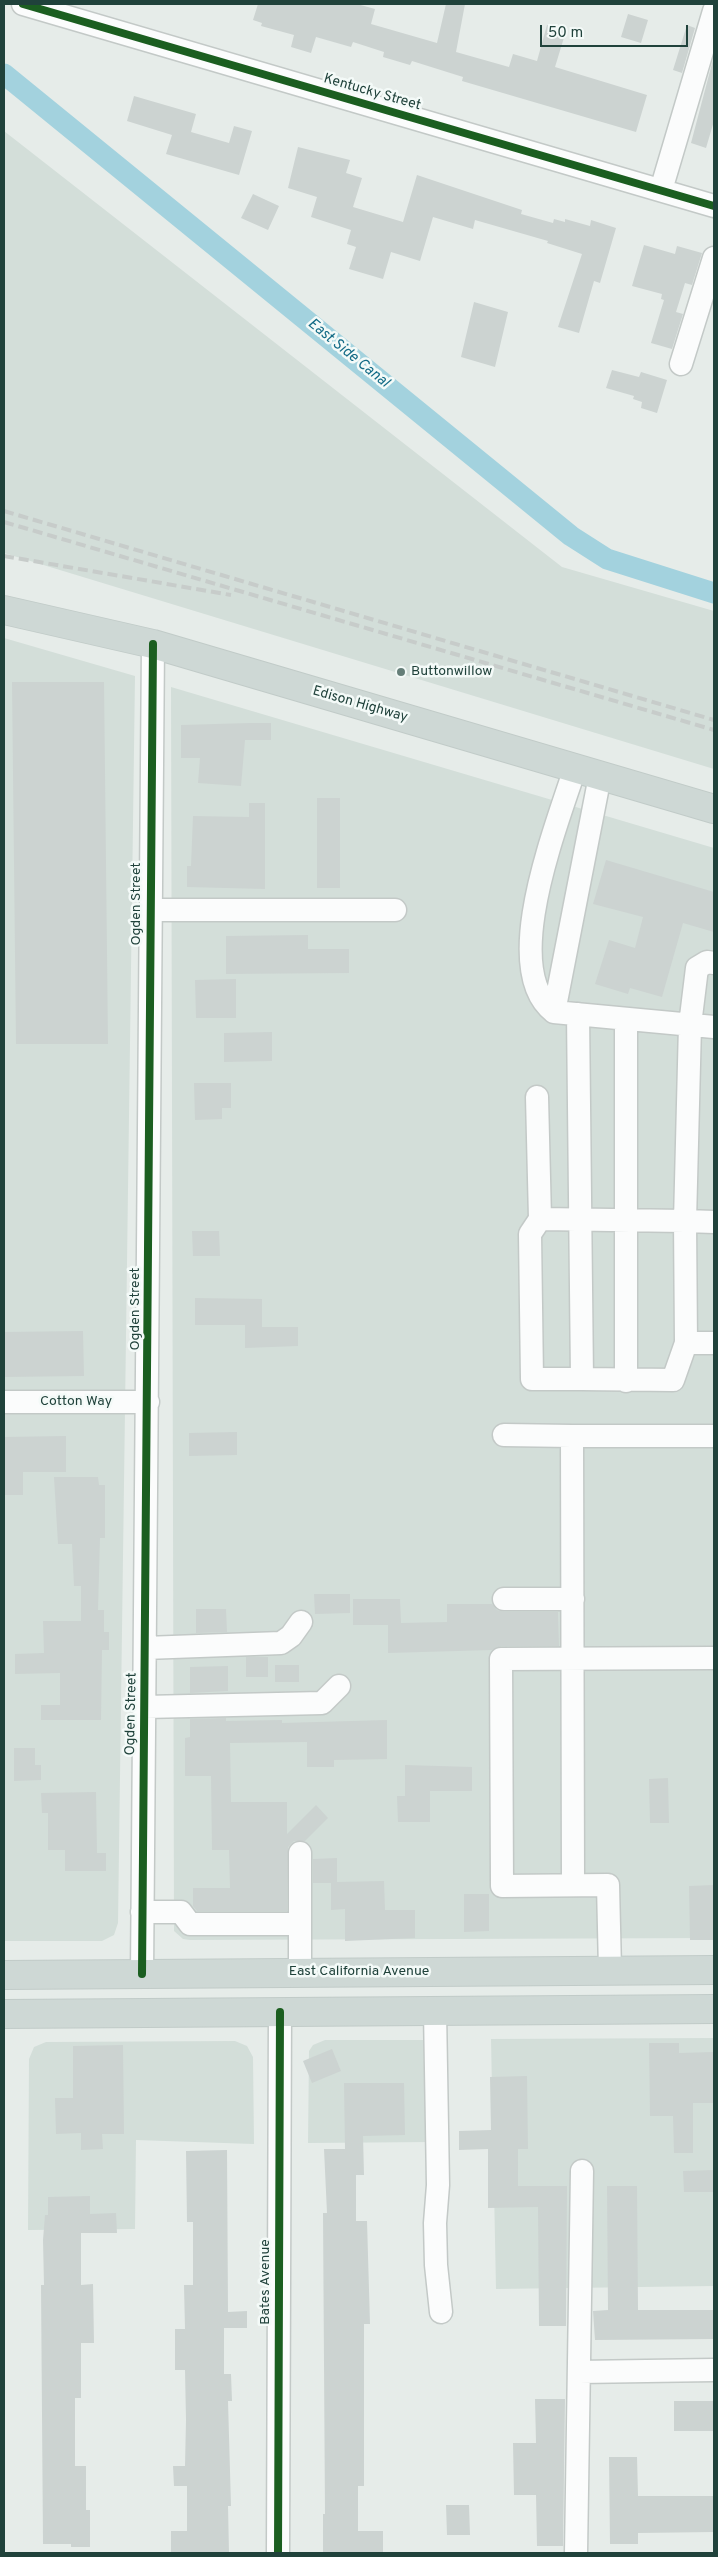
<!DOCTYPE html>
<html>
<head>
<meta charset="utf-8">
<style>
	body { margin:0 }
	#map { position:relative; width:718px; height:2557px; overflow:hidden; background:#e6ece9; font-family:Overpass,sans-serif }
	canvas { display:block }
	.frame { position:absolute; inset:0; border:5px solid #20423b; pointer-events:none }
	.scale { position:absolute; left:540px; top:25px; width:148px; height:22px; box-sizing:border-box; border:2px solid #20423b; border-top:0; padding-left:6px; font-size:15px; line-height:18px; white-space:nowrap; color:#20423b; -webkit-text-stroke:4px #f4faf8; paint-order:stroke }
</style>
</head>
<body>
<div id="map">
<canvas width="718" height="2557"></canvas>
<div class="frame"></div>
<div class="scale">50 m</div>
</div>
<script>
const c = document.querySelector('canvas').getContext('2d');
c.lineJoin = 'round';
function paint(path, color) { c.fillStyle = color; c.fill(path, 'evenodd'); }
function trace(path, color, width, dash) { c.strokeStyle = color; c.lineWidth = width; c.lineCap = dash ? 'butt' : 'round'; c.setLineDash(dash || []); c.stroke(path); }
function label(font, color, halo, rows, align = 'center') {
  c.font = font + ' Overpass,sans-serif'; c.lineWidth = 5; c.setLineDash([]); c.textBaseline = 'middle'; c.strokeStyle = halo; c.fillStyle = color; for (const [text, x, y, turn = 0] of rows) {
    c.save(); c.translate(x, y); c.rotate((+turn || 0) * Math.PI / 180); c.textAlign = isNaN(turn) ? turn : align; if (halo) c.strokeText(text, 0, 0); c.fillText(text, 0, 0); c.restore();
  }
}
paint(new Path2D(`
	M4 131 562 567 714 611V769L4 553Z
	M4 638 135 676 118 1923 114 1935 102 1941H4Z
	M171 687 714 848V1938L190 1940 183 1939 174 1931Z
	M714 2038V2286L496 2289 491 2039Z
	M325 2040H434L433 2142 308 2143 309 2051 313 2045Z
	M235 2041 247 2046 253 2057 254 2144 136 2140 135 2229 28 2230 29 2059 34 2047 46 2042Z`), '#d3ded9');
trace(new Path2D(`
	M4 74 571 536 607 559 714 593`), '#a3d2de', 21);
paint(new Path2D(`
	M258 4H357L375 9 371 24 437 43 446 4H465L456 52 509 67 513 54 537 61 547 25 566 31 555 67 647 95 636 132 462 81 463 77 412 61 410 65 383 57 384 52 353 42 351 47 316 37 311 53 291 47 294 35 261 26 262 23 253 20Z
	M628 14 648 20 641 43 621 37Z
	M687 25 695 28 682 73 673 70Z
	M714 56V121L706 148 691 143Z
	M134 96 196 114 191 132 229 143 234 126 252 131 239 175 166 154 172 135 127 121Z
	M298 147 350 160 346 173 362 178 353 207 403 222 417 175 522 210 521 214 553 223 554 219 565 222V219L590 226 591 220 616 228 600 283 594 281 579 333 558 327 582 254 547 243 548 241 475 220 473 229 433 217 420 261 391 252 383 279 349 269 356 247 347 244 351 230 311 217 317 197 288 188Z
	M253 194 279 206 268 230 241 218Z
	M644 245 675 254 677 246 702 253 692 285 685 283 676 312 683 314 672 349 651 343 664 300 661 299 662 294 632 286Z
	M474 302 508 312 495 367 461 357Z
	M612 370 639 377 641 372 667 380 657 413 641 408 642 402 633 399 634 396 606 388Z
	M12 682H104L108 1044H16Z
	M250 723H271V740H245L241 786 198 783 200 758H181V725Z
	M317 798H340V888H317Z
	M249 803H265V889L187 887V866H191L193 816 249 817Z
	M606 860 714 892V932L683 923 662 997 630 988 628 994 595 984 609 940 635 948 643 917 593 904Z
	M308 935V949H349V973L226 974V936Z
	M236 979V1018H196L195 980Z
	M272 1032V1061L224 1062V1033Z
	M194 1083H231V1108H222V1119L195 1120Z
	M192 1231H219L220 1256H193Z
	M195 1298 262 1299V1327H298V1346L245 1348V1325H195Z
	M83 1331 84 1376 4 1377V1332Z
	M237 1432V1455L189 1456V1433Z
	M66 1436V1472H23V1495H4V1437Z
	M54 1477H98L99 1485H105V1538H100L98 1610H104V1632H109V1650H102L101 1720H41V1705H60V1673L15 1674V1654L44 1653 43 1621H81V1586H74L72 1544H58Z
	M314 1594H350V1613L315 1614Z
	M353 1599H400L401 1623 447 1622V1604H492L497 1610 504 1612H558L559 1646H501L492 1650 388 1653V1625H353Z
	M196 1609H226L227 1632 196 1633Z
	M246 1657H268V1677H246Z
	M275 1665H299V1682H275Z
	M228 1666V1691L190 1693V1667Z
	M226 1718V1721L282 1720V1723L387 1720V1759L334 1760V1767H307V1742L230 1743 231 1802H287V1834L316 1805 328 1818 305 1841H294L288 1847 287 1911H197L193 1906V1888H230L229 1850H212L211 1776H185V1738L190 1737V1719Z
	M14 1748H35V1765H41V1780L14 1781Z
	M405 1765 472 1767V1791H430V1822H398L397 1796H405Z
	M668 1778 669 1823H650L649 1779Z
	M96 1792 97 1853H106V1871H65V1850H48V1813H42L41 1793Z
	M337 1858V1882L384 1881 385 1910H415V1938L345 1941V1909L331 1910V1883H313V1859Z
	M714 1885V1940H690L689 1886Z
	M464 1894H489V1931L464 1932Z
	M649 2043H679V2053L713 2052 714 2103H693V2153H674L673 2116H650Z
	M123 2045 124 2134H102L103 2149 81 2150V2133L56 2134 55 2098H73V2046Z
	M332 2049 341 2071 312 2083 303 2061Z
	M527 2076 528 2149H518V2186H567L566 2326H539L538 2207 488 2208V2149L459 2150V2131L491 2130 490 2077Z
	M344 2083H404L405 2135 363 2136 364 2175H356V2221H367L370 2324H364V2486H358V2531H383V2553H323V2514H325L323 2213H327L324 2149H345Z
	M227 2150 228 2312 247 2311V2328H224V2374H231L232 2401H228L231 2506H228L229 2553H171V2531H187V2486H174L173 2466H185L186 2420 185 2370H175V2329H185L184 2285H193V2222H187L186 2151Z
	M714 2170V2192H684L683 2171Z
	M607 2186H637L638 2310H714V2339L595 2340 593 2311 608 2310Z
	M90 2196V2214L116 2213 117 2233H81V2285L93 2284 94 2343H81V2398H75V2466H86V2510H90V2547H71V2544H43L41 2285H44L43 2240 45 2215H48V2197Z
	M535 2399H565L563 2546H537L536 2495H514L513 2443H536Z
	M674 2401H714V2431H674Z
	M609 2457H637L638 2496H714V2532L638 2533V2544H610Z
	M446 2505H469L470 2535H447Z`), '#ccd3d1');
const minor = new Path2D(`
	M23 4 714 206
	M661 190 714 11
	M681 364 714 258
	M575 768C558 823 498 969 554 1012L714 1027
	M149 910H395
	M554 1012 600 776
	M578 1014 582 1379 673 1380 686 1343 685 1221 714 1222
	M537 1097 540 1219
	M686 1343H714
	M582 1379H532L530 1234 540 1219 685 1221 690 1025 697 968 707 962 714 963
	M626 1381V1019
	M4 1402H148
	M504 1435 572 1436
	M504 1599H573
	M145 1648 281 1643 291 1636 301 1622
	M145 1707 322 1703 339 1686
	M300 1853V1973
	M573 1885 572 1436H714
	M142 1912H181L190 1924H300
	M610 1970 608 1885 502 1886 501 1659 714 1658
	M142 1974 153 644
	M435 2011 438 2185 435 2223 436 2265 441 2312
	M579 2372 714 2370
	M278 2553 280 2012
	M576 2553 582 2171`);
const major = new Path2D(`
	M4 610 153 644 714 809
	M4 1975 714 1970
	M4 2014 714 2009`);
trace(minor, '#c3c9c7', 25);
trace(major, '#c1cbc8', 30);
trace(minor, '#fbfcfc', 22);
trace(major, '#ced8d5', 28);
trace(new Path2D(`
	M4 511 714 720
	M4 522 714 730
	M4 556 231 595`), '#c7ccca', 4, [10, 5]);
trace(new Path2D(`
	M23 4 714 206
	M142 1974 153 644
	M278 2553 280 2012`), '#1b5e20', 8);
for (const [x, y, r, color] of [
	[401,672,5,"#657e78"]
]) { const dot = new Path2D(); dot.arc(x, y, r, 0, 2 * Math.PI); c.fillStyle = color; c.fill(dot); trace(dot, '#f4faf8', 2); }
label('14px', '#20423b', '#f4faf8', [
	["Kentucky Street",372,93,16],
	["Edison Highway",360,705,16],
	["Ogden Street",137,904,-90],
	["Ogden Street",136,1309,-90],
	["Cotton Way",76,1402],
	["Ogden Street",132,1714,-89],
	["East California Avenue",359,1972],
	["Bates Avenue",266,2282,-90]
]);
label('14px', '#20423b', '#f4faf8', [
	["Buttonwillow",411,672]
], 'left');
label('italic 15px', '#136b86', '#f4faf8', [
	["East Side Canal",348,354,39]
]);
</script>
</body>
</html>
